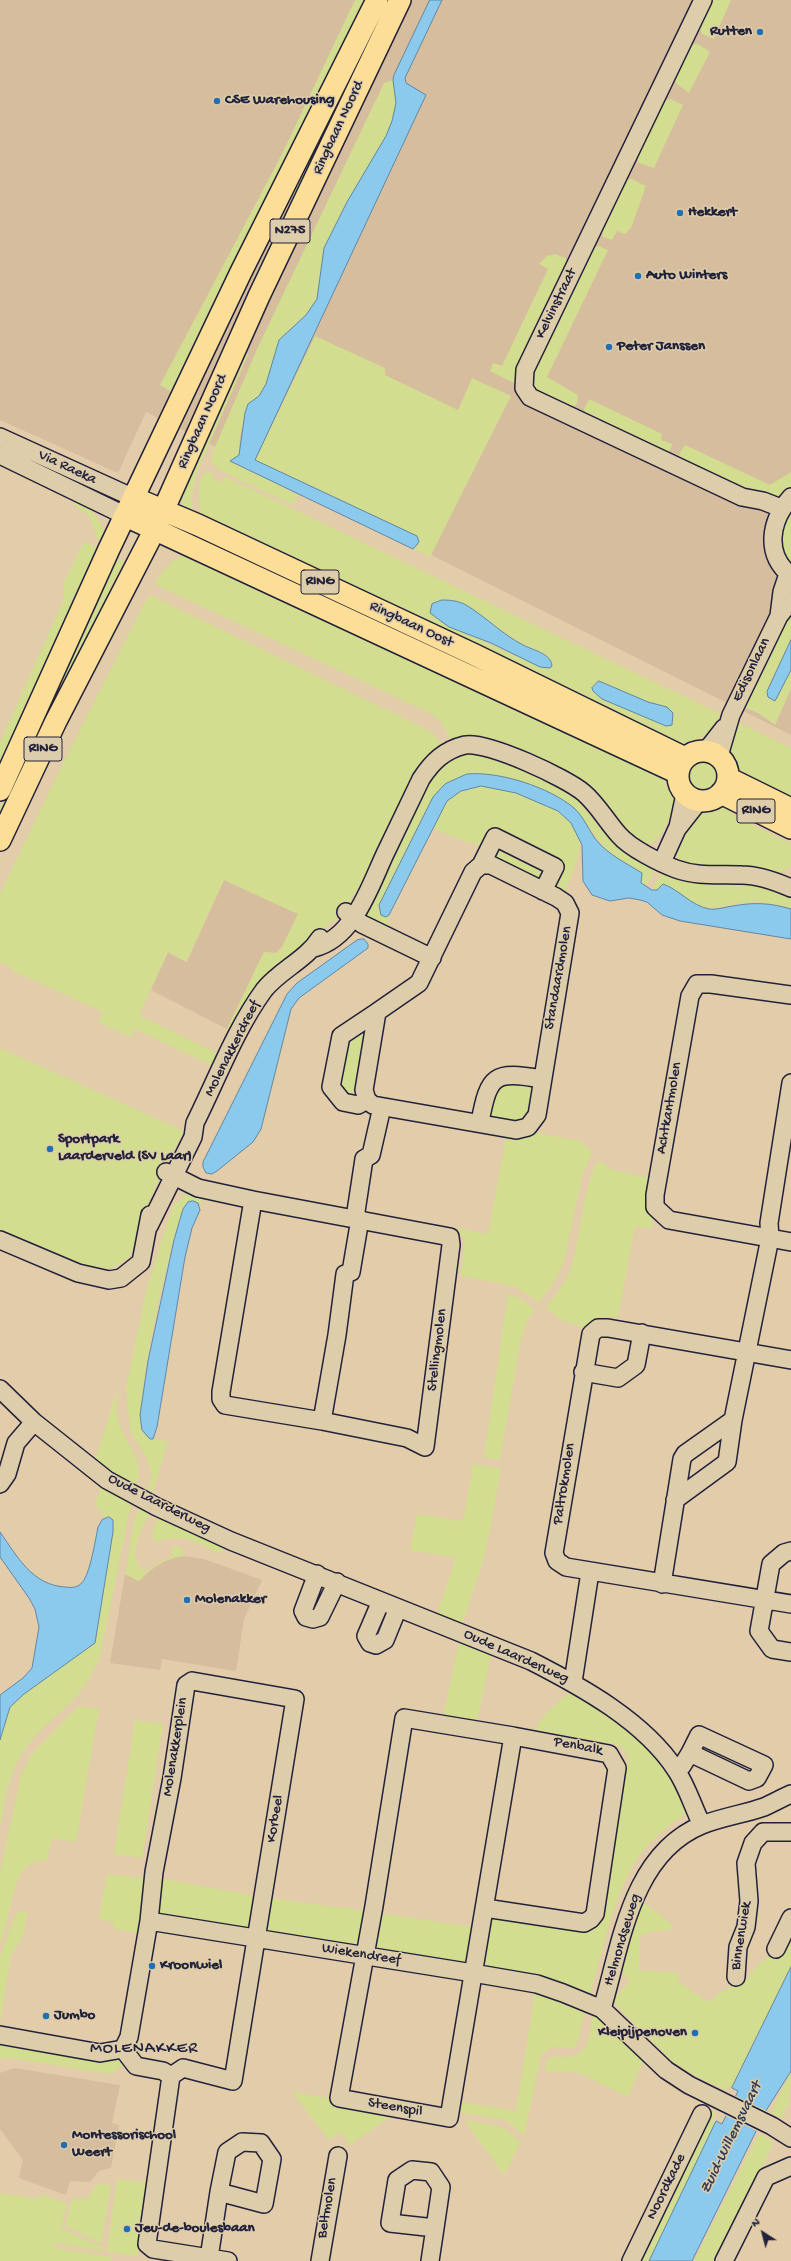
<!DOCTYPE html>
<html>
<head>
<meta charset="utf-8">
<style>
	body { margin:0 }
	#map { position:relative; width:791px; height:2261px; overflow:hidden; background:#e2cca9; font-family:"Gochi Hand",sans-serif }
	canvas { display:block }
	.north { position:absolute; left:743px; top:2213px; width:40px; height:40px; -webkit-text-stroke:3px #decdaa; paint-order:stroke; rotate:324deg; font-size:11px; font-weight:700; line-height:16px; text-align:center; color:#22223b }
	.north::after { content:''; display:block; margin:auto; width:14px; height:18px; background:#22223b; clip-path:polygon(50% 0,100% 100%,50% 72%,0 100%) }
</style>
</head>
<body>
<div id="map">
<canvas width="791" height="2261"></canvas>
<div class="north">N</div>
</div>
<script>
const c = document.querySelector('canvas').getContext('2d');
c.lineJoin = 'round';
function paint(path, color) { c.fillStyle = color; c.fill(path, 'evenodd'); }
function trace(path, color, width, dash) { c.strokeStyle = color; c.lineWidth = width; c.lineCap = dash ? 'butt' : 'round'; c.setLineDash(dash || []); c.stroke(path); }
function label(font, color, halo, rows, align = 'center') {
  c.font = font + ' "Gochi Hand",sans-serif'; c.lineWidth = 3; c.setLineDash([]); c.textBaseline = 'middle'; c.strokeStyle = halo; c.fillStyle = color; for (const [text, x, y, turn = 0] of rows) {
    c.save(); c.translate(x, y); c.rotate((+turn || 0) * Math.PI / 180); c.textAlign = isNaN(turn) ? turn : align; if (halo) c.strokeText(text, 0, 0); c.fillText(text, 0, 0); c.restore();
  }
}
paint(new Path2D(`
	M0 0H791V735L146 412 118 473 0 420Z
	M224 880 298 914 282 947 276 953 264 952 227 1029 151 990 168 952 187 962Z
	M184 1556 204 1559 262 1580 244 1619 236 1671 162 1659 160 1670 110 1663 125 1574 139 1581 146 1573 162 1562 175 1557Z
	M14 2068 120 2085 112 2123 119 2125 111 2168 99 2171 90 2182 70 2181 66 2195 19 2178 23 2160 0 2129V2073Z`), '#d6bd9e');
paint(new Path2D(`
	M355 0H370L239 260 214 305 172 392 160 385 282 154Z
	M386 0H394L286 215 299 180Z
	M711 0H731L714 39 702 34 698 25Z
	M698 44 710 52 689 93 677 84 674 78 688 45Z
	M393 80 396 103 392 121 386 136 347 202 324 248 317 299 306 315 279 340 266 384 259 396 248 404 240 436 239 455 231 462 298 495 293 505 223 472 211 463 212 454 258 347 384 83Z
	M671 99 683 105 654 168 639 163 635 156 663 101Z
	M632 179 646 186 631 228 625 234 617 231 612 240 603 237 601 229 625 180Z
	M599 246 608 250 547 377 578 395 577 404 570 410 534 389V372L592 248Z
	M555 254 565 258 570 265 514 383 490 371 493 363 502 366 548 269 539 264 547 256Z
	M315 336 385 368V375L458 410 472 378 511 396 430 557 413 549 418 545 417 536 255 460Z
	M247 352 248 355 195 476 192 498 193 515 184 508 179 496 233 373Z
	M589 399 662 434 661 440 673 444 668 453H665L587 417 584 409Z
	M685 445 770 485 791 472V492L779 498 769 497 681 461 679 454Z
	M207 472 215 473 213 478 223 483 225 477 264 495 721 714C712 733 701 739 681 746L200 515 199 487 202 476ZM442 600 465 605 510 638 545 655 549 658 552 666 549 668 540 667 439 621 431 613 437 601ZM600 681 640 699 662 705 666 726 596 695V683Z
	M76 501C93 511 106 522 104 543L97 539C92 524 91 512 74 506Z
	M791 511V563C780 547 779 527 791 511Z
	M84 542 102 549 0 777V742L64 599V582Z
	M188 551 663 772 666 786 674 798C671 815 666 834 651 844L637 841 581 787 452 742 441 722 430 713 158 586 155 582 170 563Z
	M114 557 124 562 67 676 52 717 0 827V808Z
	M148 596H152L416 724 434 734 443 747 425 764 361 885 337 918 266 976 231 1034 227 1029 264 952 276 953 282 947 298 914 224 880 186 962 168 952 139 1015 221 1055 215 1067 135 1029 130 1037 98 1022 103 1012 11 970 12 968 0 962V894L61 767Z
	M791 608V640L769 685 767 695 771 699H777L791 670V689L775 725 760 714 743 707Z
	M736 721 791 748V799C766 787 737 780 728 751Z
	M462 752C496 757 547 773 573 796 585 807 593 822 605 833 620 846 640 855 657 865L646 887 641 883 642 873 607 851 575 810 557 797 539 789 467 774 452 780 440 788 433 797 379 905 378 909 386 917 389 915V928L368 918 365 915 368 907 395 853H391L435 770 444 760Z
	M687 776a16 16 0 1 1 32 0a16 16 0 1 1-32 0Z
	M481 786C511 789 578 807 580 844 580 858 568 883 564 897L492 861 481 848 473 842 469 843 432 828C445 802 451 792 481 786Z
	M715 803H725L735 816 791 844V866L775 876 688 864 680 861 676 853V844L705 805Z
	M664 868 742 880 791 892V909C779 906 767 902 754 902 716 904 707 920 673 888L652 890Z
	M370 1019 357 1089 351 1094 337 1091 344 1040Z
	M0 1048 184 1131C173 1151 162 1172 152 1194 143 1214 140 1255 118 1265 107 1271 94 1268 82 1266L0 1235Z
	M534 1082 526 1118 519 1123 485 1119 495 1085Z
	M527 1131 580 1141 592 1152 583 1173 563 1264 556 1279 539 1302 514 1286 460 1276 465 1240 455 1228 488 1234 507 1133Z
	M599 1161 612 1170 656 1179 655 1210 651 1229 635 1227 618 1317H598L584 1328 561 1320 546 1308C556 1295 566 1282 572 1266 579 1243 585 1176 599 1161Z
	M190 1191 204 1194 200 1206 198 1203 185 1205C172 1231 133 1407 142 1430 146 1441 158 1439 168 1441L153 1492 148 1490 152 1476 147 1458 130 1431 126 1388 145 1296 162 1239 173 1206Z
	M508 1294 519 1298 534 1309 525 1326 520 1344 500 1460 484 1457Z
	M119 1384C117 1394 115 1404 117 1415 122 1443 147 1457 136 1488L94 1464Z
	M473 1464 501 1469 485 1555 462 1625 437 1615 456 1558 410 1550 417 1514 463 1521Z
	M102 1484 132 1500 100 1656C93 1673 83 1690 70 1703 51 1721 29 1738 17 1762 7 1783 4 1806 0 1828V1740L10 1707 24 1694 95 1643 114 1524 109 1517 105 1518 95 1504Z
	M141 1507 150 1511C143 1530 124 1556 145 1572L173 1555 172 1547H182L184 1556C166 1558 151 1568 139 1581L125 1574 135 1517Z
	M159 1514 226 1543 223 1551 218 1553C195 1542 182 1533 157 1542L153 1539 152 1534Z
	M460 1638 492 1651 477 1721 443 1716Z
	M575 1690 637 1736 663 1765 690 1810C670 1824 648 1841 635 1862 613 1897 602 1954 590 1994L545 1977 482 1968 490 1915 592 1924 610 1861 628 1757 622 1747 613 1744 535 1730C544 1712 558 1701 575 1690Z
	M79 1706 99 1709 76 1842 52 1838 47 1861C8 1856 14 1918 0 1943V1873L21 1776 31 1755Z
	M135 1720 163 1724 142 1858 114 1854Z
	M107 1874 149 1879 139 1933 114 1929V1923L99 1918Z
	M163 1879 256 1896 250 1930 157 1915Z
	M269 1898 367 1911 361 1948 264 1932Z
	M642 1901 673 1925 672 1929 651 1932 640 1936 639 1970 677 1973 680 1983 708 2002 728 1988 742 1985 758 1965 777 1950 785 1954 791 1941V1967L732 2088 728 2086 726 2090 705 2081 674 2063 612 2001 630 1981 621 1971Z
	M22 1911 27 1913 24 1934 11 1955 0 2023V1956L15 1916 18 1912Z
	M378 1913 474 1927 468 1966 372 1950Z
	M535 1992 585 2011 577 2044 575 2048 551 2047 541 2055 524 2136 505 2120 458 2112 460 2102 516 2111Z
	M593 2015 613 2029 644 2059 628 2097 577 2072 545 2071 547 2060C554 2056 558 2056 565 2057 590 2058 589 2034 593 2015Z
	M0 2044 96 2060 121 2059 126 2063 111 2074 10 2058 0 2059Z
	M791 2071 789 2107H785V2114L781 2117 771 2113Z
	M292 2092 399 2110 350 2145 341 2132 329 2140Z
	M712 2110 716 2112 712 2119 716 2121 649 2261H638Z
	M464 2120 502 2127 521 2142 504 2175Z
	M759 2134 772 2140V2146L718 2261H694Z
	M117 2179 152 2184 138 2256 107 2252Z
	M97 2184 111 2185 101 2244 65 2225 72 2200 87 2199Z
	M0 2193 38 2199 41 2194 67 2204 61 2228 103 2248 102 2251 56 2243 55 2248 112 2257V2261H0Z`), '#d2dd90');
const water = new Path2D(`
	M430 0H442L405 78 406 83 426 95 255 460 417 536 419 542 413 549 230 461 239 455 245 413 248 404 259 396 266 384 279 340 306 315 317 299 324 248 347 202 386 136 392 121 396 103 393 80 394 75Z
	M442 600C451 600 459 601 466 605 486 617 502 634 523 645 532 650 551 653 552 666L550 668 540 667 491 643 449 627 430 613 432 604Z
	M791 640V670L775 701 768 697 767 692Z
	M599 681 648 702 667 707 673 713 672 725 666 726 602 699 593 691 592 688Z
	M467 774C499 771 549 787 574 808 584 817 589 831 597 841 609 855 626 863 642 873L641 883 652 890H657L663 884C680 890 690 905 709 909 717 910 725 907 733 906 754 902 771 903 791 909V939L680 921 662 915 647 902 640 900 629 898 610 901 592 895 583 881 582 845 571 823 558 811 516 793 481 786 461 791 447 801 389 915 386 917 381 915 379 905 433 797 445 784Z
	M364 939 368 944V948L299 998 291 1009 261 1129 253 1142 217 1171 212 1174 206 1173 203 1167V1162L287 994 297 983 357 940Z
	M193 1201 198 1203 200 1210 192 1228 185 1257 157 1427 153 1439H150L142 1430 140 1415 148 1361 174 1240 183 1209 188 1202Z
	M109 1517 113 1520V1532L95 1643 24 1694 10 1707 0 1740V1695L23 1678 32 1668 39 1627 35 1609 29 1598 0 1557V1532C17 1556 32 1585 65 1587 72 1588 79 1588 84 1580 91 1568 95 1542 98 1527L102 1520Z
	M791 1967V2071L767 2109 692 2261H649L716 2121 722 2124 738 2091 732 2088Z`);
paint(water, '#8bcaec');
trace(water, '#6187a5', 1);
paint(new Path2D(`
	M734 2095 767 2111 757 2131 724 2115Z`), '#e2cca9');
const minor = new Path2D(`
	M703 0 525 370 524 388 530 397 742 497 763 501 781 508
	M0 437 134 498
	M0 455 126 516
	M791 497C770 521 764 554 791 576
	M779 616 782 592 788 574
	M706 751 724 728
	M719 756 731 715 779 616 791 601
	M678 827 685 794
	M662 862 677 829 699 801
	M481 865H491L556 897 565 903 570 913 537 1115 528 1127 516 1130 373 1105 367 1100 364 1090 377 1012 419 983 473 872Z
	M481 865 495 837 555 867 543 891
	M346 912 362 924 432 958
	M314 948C354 938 370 886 385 854 397 829 409 804 421 779 432 762 444 750 465 745 487 741 567 778 584 793 598 805 607 822 619 835 630 848 660 863 676 869 698 877 718 874 742 875 757 875 777 882 791 888
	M791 995 711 984H697L690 996 655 1195V1207L669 1220 791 1242
	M367 1100 358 1105 343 1102 331 1087 341 1036 377 1012
	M480 1122C489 1074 494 1071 542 1079
	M166 1172 198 1188 253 1200
	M253 1200 450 1237 451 1245 425 1447 407 1438 322 1421 225 1405 221 1399V1392Z
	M355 1218 364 1159 371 1155 382 1107
	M149 1226 193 1137 195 1123C217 1079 235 1030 264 990 280 970 306 960 320 938
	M0 1240 78 1273 109 1280 121 1278 141 1262 150 1215
	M791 1360 608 1328H598L591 1334 554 1553 557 1561 566 1567 791 1604
	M583 1372 618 1378 636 1365 642 1333
	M0 1389 34 1422 107 1480 157 1507 231 1541 531 1661C582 1687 644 1721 676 1770 687 1786 693 1807 702 1825
	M322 1421 337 1335 345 1274 351 1272 360 1219
	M0 1484 7 1474 16 1443 34 1422
	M675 1500 727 1462 733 1420 770 1238 769 1223 791 1083
	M791 1551 784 1553 771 1564 759 1631 772 1649 791 1652
	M317 1574 303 1611 306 1617 313 1619 320 1617 337 1582
	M662 1584 682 1459 685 1454 733 1420
	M381 1601 366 1636 370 1643 376 1645 385 1640 398 1608
	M573 1682 590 1572
	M677 1771 682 1766 690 1753 749 1781 757 1778 764 1765 699 1735 690 1753
	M485 1908 584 1923 591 1919 595 1914 617 1768 609 1754 513 1736 449 2118 339 2098 374 1906 404 1718 513 1736
	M149 1921 154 1872 172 1778 186 1685 192 1681 295 1699 233 2081 183 2068 171 2076
	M776 1949 791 1918
	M736 1977 738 1947 746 1927 749 1901 746 1863 753 1843 763 1832H791
	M602 2009C621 1945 631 1854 702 1825 722 1817 744 1814 764 1807 773 1803 782 1798 791 1794
	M0 2035 100 2053 123 2049 129 2037 149 1921 473 1973 537 1984 563 1993 602 2009 666 2070 689 2085 772 2126 791 2138
	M123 2049 136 2066 163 2071 171 2076 147 2244 153 2249 228 2261
	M242 2142 261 2143 272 2159 264 2204 219 2192 227 2152Z
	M412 2170 431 2172 441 2187 435 2228 390 2223 397 2180Z
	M209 2258 219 2192
	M320 2261 338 2156
	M430 2261 435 2228
	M631 2261 702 2114
	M724 2261 766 2177 791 2166`);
const major = new Path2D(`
	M134 498 198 525 475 655 685 758
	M126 516 678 773
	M678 776a25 25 0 1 1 50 0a25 25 0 1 1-50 0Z
	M728 778 791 809
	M0 790 109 549 241 272 377 0
	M721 793 791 828
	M0 840 56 721 155 529 259 296 400 0`);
trace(minor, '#22223b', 20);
trace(major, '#22223b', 24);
trace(minor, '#decdaa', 17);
trace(major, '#fdde96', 21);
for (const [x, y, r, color] of [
	[760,32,4,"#1f6fb2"],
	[217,101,4,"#1f6fb2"],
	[680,213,4,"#1f6fb2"],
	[638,276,4,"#1f6fb2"],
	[609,347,4,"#1f6fb2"],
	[50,1149,4,"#1f6fb2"],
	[187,1600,4,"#1f6fb2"],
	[152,1966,4,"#1f6fb2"],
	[46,2016,4,"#1f6fb2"],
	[695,2033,4,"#1f6fb2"],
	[64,2145,4,"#1f6fb2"],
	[127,2229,4,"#1f6fb2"]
]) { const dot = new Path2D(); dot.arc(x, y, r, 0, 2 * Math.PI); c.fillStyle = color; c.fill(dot); trace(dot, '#decdaa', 1.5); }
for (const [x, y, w] of [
	[290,231,40],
	[320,582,38],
	[43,749,38],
	[756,811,38]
]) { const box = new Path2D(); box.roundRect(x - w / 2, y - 12, w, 24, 3); c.fillStyle = '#decdaa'; c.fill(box); trace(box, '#22223b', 1); }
label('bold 14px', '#22223b', null, [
	["N275",290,231],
	["RING",320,582],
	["RING",43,749],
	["RING",756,811]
]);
label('bold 15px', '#22223b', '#decdaa', [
	["Rutten",752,32,"right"],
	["CSE Warehousing",225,101],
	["Hekkert",688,213],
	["Auto Winters",646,276],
	["Peter Janssen",617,347],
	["Sportpark",58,1140],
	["Laarderveld (SV Laar)",58,1157],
	["Molenakker",195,1600],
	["Kroonwiel",160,1966],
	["Jumbo",54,2016],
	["Kleipijpenoven",687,2033,"right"],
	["Montessorischool",72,2136],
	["Weert",72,2153],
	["Jeu-de-boulesbaan",135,2229]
], 'left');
label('15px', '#22223b', '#decdaa', [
	["Ringbaan Noord",339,128,-65],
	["Kelvinstraat",557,304,-64],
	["Ringbaan Noord",203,422,-66],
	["Via Raeka",67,468,25],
	["Ringbaan Oost",411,625,25],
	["Edisonlaan",752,670,-64],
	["Standaardmolen",559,978,-80],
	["Molenakkerdreef",233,1049,-63],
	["Achtkantmolen",670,1108,-80],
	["Stellingmolen",438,1350,-83],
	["Paltrokmolen",565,1484,-81],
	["Oude Laarderweg",159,1504,27],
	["Oude Laarderweg",516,1657,24],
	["Molenakkerplein",176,1747,-81],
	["Penbalk",578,1747,11],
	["Korbeel",276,1819,-81],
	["Binnenwiek",742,1936,-81],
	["Helmondseweg",623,1940,-73],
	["Wiekendreef",361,1955,9],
	["Steenspil",395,2108,10],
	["Noordkade",667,2187,-64],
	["Beltmolen",328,2208,-80]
]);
label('italic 16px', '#323b56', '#decdaa', [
	["Zuid-Willemsvaart",732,2138,-64]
]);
c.letterSpacing = '1px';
label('17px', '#22223b', '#decdaa', [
	["MOLENAKKER",144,2049]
]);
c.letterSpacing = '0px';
</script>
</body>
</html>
